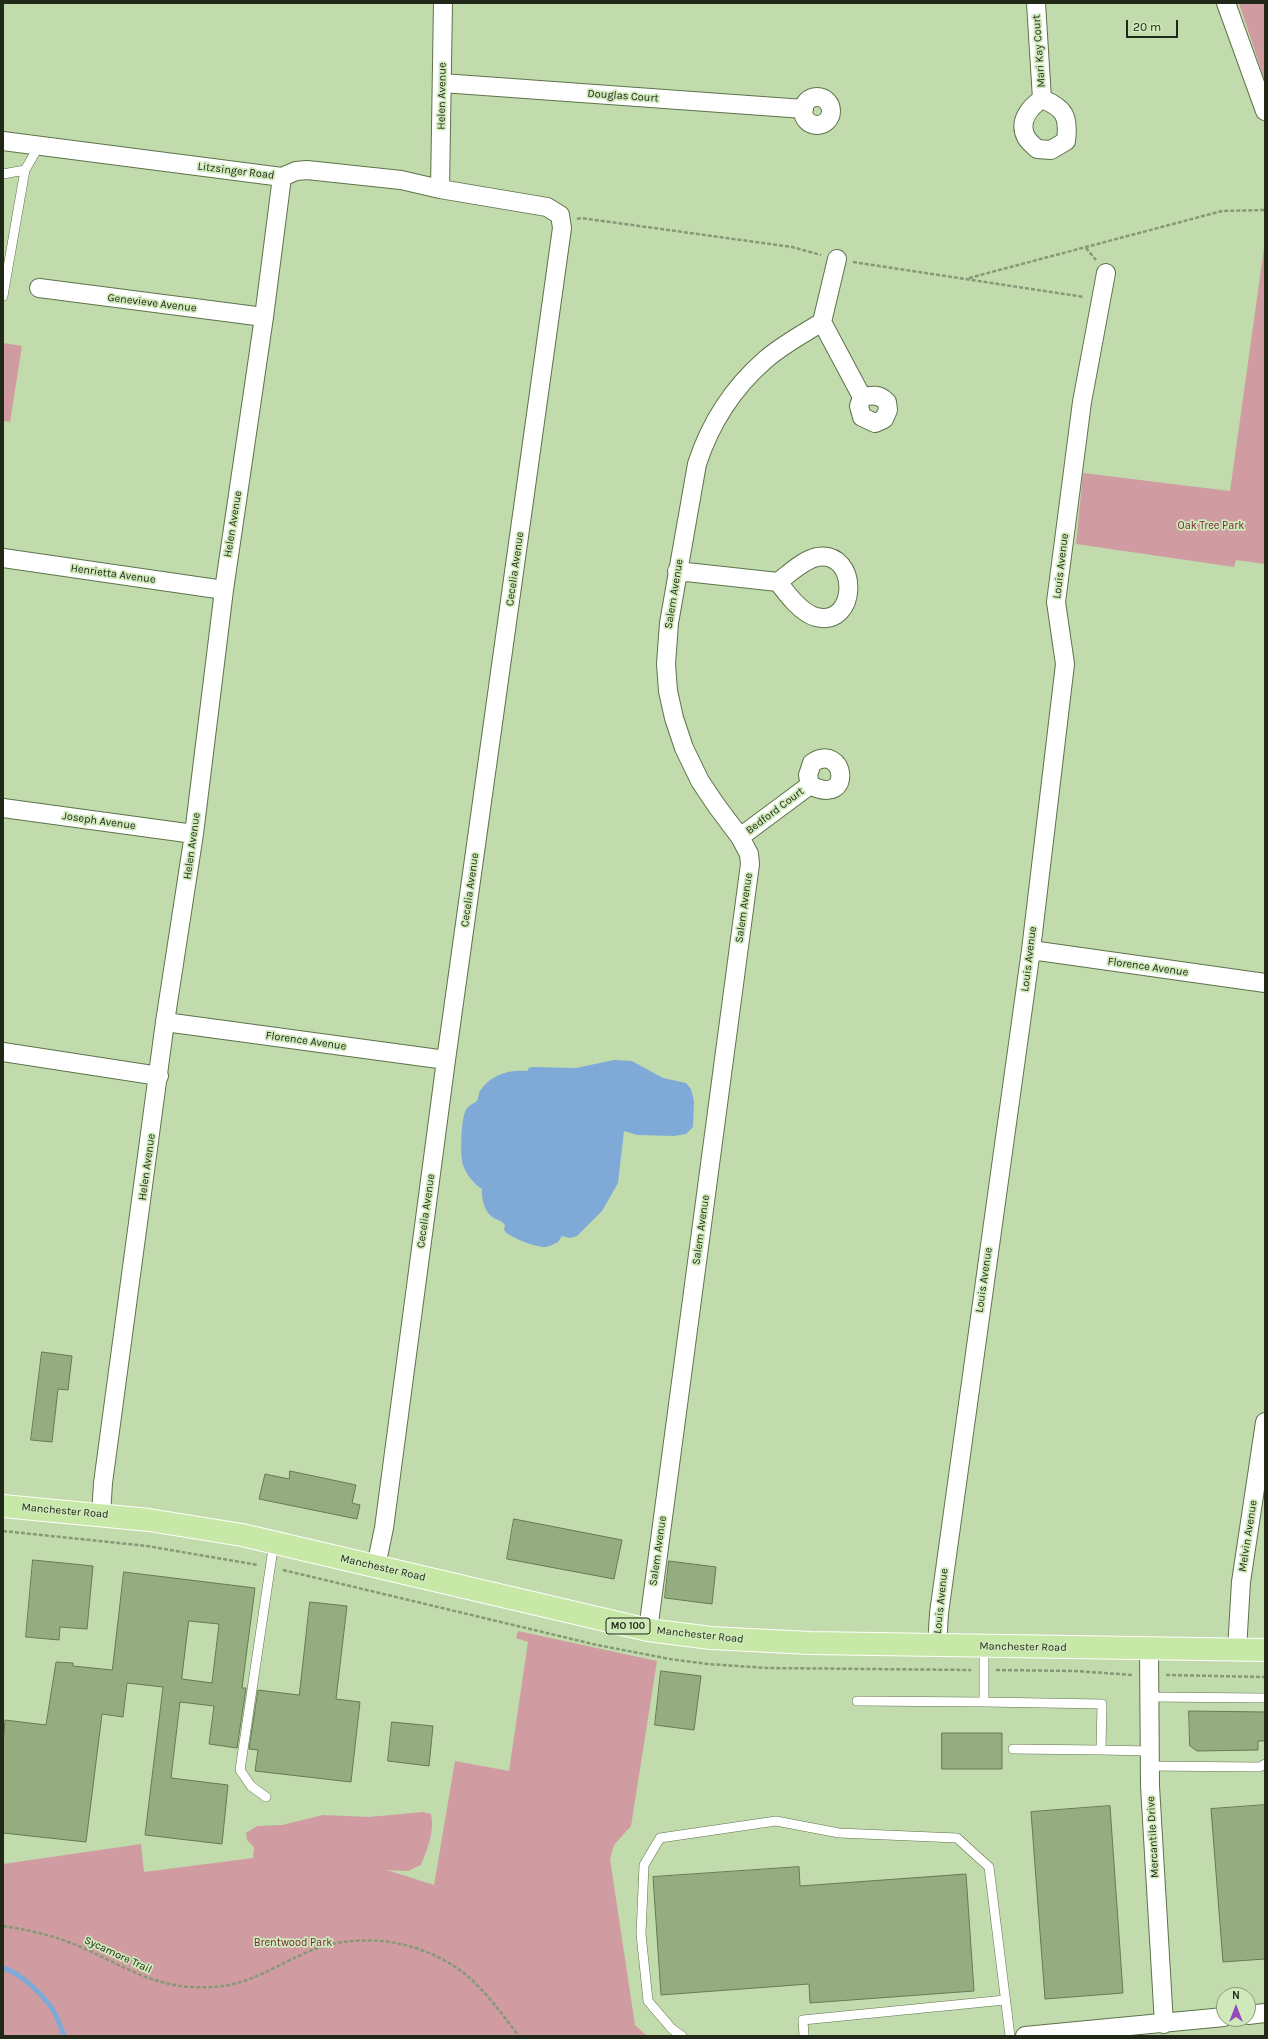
<!DOCTYPE html>
<html>
<head>
<meta charset="utf-8">
<style>
	body { margin:0 }
	#map { position:relative; width:1268px; height:2039px; overflow:hidden; background:#c2dbad; font-family:Karla,sans-serif }
	canvas { display:block }
	.frame { position:absolute; inset:0; border:4px solid #202918; pointer-events:none }
	.north { position:absolute; left:1216px; top:1987px; width:40px; height:40px; box-sizing:border-box; background:#cfe9ba; border:1px solid #899c79; border-radius:50%; rotate:0deg; font-size:11px; font-weight:700; line-height:16px; text-align:center; color:#202918 }
	.north::after { content:''; display:block; margin:auto; width:14px; height:18px; background:#944bbd; clip-path:polygon(50% 0,100% 100%,50% 72%,0 100%) }
	.scale { position:absolute; left:1126px; top:20px; width:52px; height:18px; box-sizing:border-box; border:2px solid #202918; border-top:0; padding-left:5px; font-size:12px; line-height:14px; white-space:nowrap; color:#202918; -webkit-text-stroke:3px #cfe9ba; paint-order:stroke }
</style>
</head>
<body>
<div id="map">
<canvas width="1268" height="2039"></canvas>
<div class="frame"></div>
<div class="north">N</div>
<div class="scale">20 m</div>
</div>
<script>
const c = document.querySelector('canvas').getContext('2d');
c.lineJoin = 'round';
function paint(path, color) { c.fillStyle = color; c.fill(path, 'evenodd'); }
function trace(path, color, width, dash) { c.strokeStyle = color; c.lineWidth = width; c.lineCap = dash ? 'butt' : 'round'; c.setLineDash(dash || []); c.stroke(path); }
function label(font, color, halo, rows, align = 'center') {
  c.font = font + ' Karla,sans-serif'; c.lineWidth = 3.5; c.setLineDash([]); c.textBaseline = 'middle'; c.strokeStyle = halo; c.fillStyle = color; for (const [text, x, y, turn = 0] of rows) {
    c.save(); c.translate(x, y); c.rotate((+turn || 0) * Math.PI / 180); c.textAlign = isNaN(turn) ? turn : align; if (halo) c.strokeText(text, 0, 0); c.fillText(text, 0, 0); c.restore();
  }
}
paint(new Path2D(`
	M1239 3H1265V81Z
	M1265 241V564L1236 560 1234 567 1076 544 1083 473 1230 491Z
	M3 343 22 346 10 422 3 421Z
	M518 1631 657 1661 631 1826 614 1845 610 1859 635 2025 647 2036H3V1864L141 1844 144 1872 253 1858 254 1847 247 1840 246 1833 257 1826 282 1825 323 1815 369 1817 423 1812 431 1814C435 1832 427 1849 421 1865L408 1871 387 1870 434 1885 455 1761 509 1771 528 1642 516 1638Z`), '#d09ca2');
paint(new Path2D(`
	M614 1060 632 1061 663 1078 686 1083 691 1089 694 1101 693 1127 686 1134 674 1136 637 1135 624 1131 618 1183 602 1211 577 1236 570 1238 562 1236 558 1242C554 1244 550 1246 546 1247 537 1248 508 1237 504 1230L505 1225C501 1220 496 1220 491 1216 484 1210 481 1197 482 1189 474 1184 466 1174 463 1165 460 1155 461 1122 465 1112 467 1107 471 1104 476 1102 479 1099 478 1094 480 1091 490 1075 509 1069 527 1071L529 1068 532 1067 576 1068Z`), '#7fa9d7');
trace(new Path2D(`
	M3 1968C21 1973 42 1994 53 2010 58 2018 61 2028 64 2036`), '#7fa9d7', 5);
const building = new Path2D(`
	M42 1352 72 1356 68 1390 58 1389 52 1442 31 1440Z
	M290 1471 356 1485 352 1503 360 1505 357 1519 259 1499 265 1474 289 1479Z
	M514 1519 622 1540 614 1579 507 1559Z
	M33 1560 93 1566 87 1629 60 1627 59 1640 26 1637Z
	M669 1561 716 1567 712 1604 665 1598Z
	M124 1572 255 1588 242 1688H246L237 1748 209 1744 214 1706 180 1702 171 1778 228 1785 222 1844 145 1835 163 1687 127 1683 123 1717 102 1714 86 1842 3 1833V1742L5 1720 46 1725 56 1662 73 1663V1666L112 1670ZM189 1621 219 1624 212 1683 182 1679Z
	M310 1602 347 1606 336 1699 360 1702 351 1782 255 1771 258 1750 249 1749 258 1690 299 1695Z
	M661 1671 701 1676 694 1730 655 1725Z
	M1189 1711 1265 1712V1741H1258V1750L1197 1751 1190 1746Z
	M392 1722 433 1726 429 1766 388 1761Z
	M942 1733H1002V1769H942Z
	M1265 1805V1959L1223 1962 1211 1809Z
	M1110 1806 1123 1993 1045 1999 1031 1812Z
	M799 1867 800 1886 966 1874 974 1991 810 2003 809 1984 661 1995 653 1877Z`);
paint(building, '#94ac80');
trace(building, '#647b51', 1);
const lane = new Path2D(`
	M3 174 25 170 39 146
	M3 296 25 170
	M984 1646V1702L1102 1704 1101 1750 1150 1751
	M1149 1697 1265 1698
	M857 1701 984 1702
	M1013 1749 1101 1750
	M1149 1766 1260 1767 1265 1764
	M266 1797 251 1786 240 1770 274 1542
	M682 2036 672 2029 648 2001 641 1934 644 1865 660 1838 776 1821 839 1833 957 1838 989 1867 1010 2036
	M804 2036 803 2020 1005 2000`);
const street = new Path2D(`
	M1036 3 1042 99
	M1226 3 1265 111
	M442 83 804 109
	M803 111a14 14 0 1 1 28 0a14 14 0 1 1-28 0Z
	M1042 99C1065 108 1069 117 1066 141L1051 150 1037 149C1033 145 1028 141 1026 137 1018 121 1030 107 1042 99Z
	M3 141 282 177 296 171 307 170 401 180 440 189 547 207 560 215 562 228 446 1060 384 1528 376 1566
	M440 189 443 3
	M39 288 264 317
	M822 322 862 397C873 395 879 394 887 402L888 410 884 419 875 423 862 417 859 406 862 397
	M3 558 224 590
	M677 571 778 582C789 574 803 560 817 557 860 550 858 628 816 617 801 613 787 594 778 582
	M3 808 194 834
	M740 837 810 785C855 808 845 741 812 763L808 775 810 785
	M1031 950 1265 983
	M165 1022 446 1060
	M3 1052 159 1076
	M101 1515 103 1483 165 1022 194 834 224 590 264 317 282 177
	M648 1630 750 864 749 854 740 837 716 805 700 781 684 748 674 718 668 691 666 664 669 623 697 464C710 424 733 388 765 360 782 345 803 334 822 322L837 259
	M937 1646 939 1613 1031 950 1065 664 1056 602 1082 402 1106 273
	M1149 1649 1150 1786 1164 2024
	M1237 1650 1241 1582 1265 1422
	M1248 2015 1265 2013
	M1025 2036 1224 2017`);
const primary = new Path2D(`
	M3 1506 149 1520 242 1535 648 1630 711 1638 810 1643 1265 1650`);
trace(lane, '#5d7349', 10);
trace(street, '#5d7349', 20);
trace(primary, '#fff', 24);
trace(new Path2D(`
	M577 219 581 218 792 247 821 255
	M1086 248 1096 260
	M853 262 1084 297
	M969 278 1222 211 1265 210
	M3 1531 147 1546 258 1565
	M283 1570 597 1645 670 1659 708 1664 767 1668 971 1670
	M996 1670 1075 1671 1133 1675
	M1166 1675 1265 1677
	M3 1926C28 1930 52 1935 76 1945 115 1961 148 1985 192 1987 242 1990 263 1972 305 1953 359 1929 428 1940 472 1980 490 1997 504 2017 519 2036`), '#869976', 2.5, [4, 2]);
trace(lane, '#fff', 9);
trace(street, '#fff', 18);
trace(primary, '#c7e8a6', 22);
for (const [x, y, w] of [
	[628,1626,44]
]) { const box = new Path2D(); box.roundRect(x - w / 2, y - 8, w, 16, 3); c.fillStyle = '#cfe9ba'; c.fill(box); trace(box, '#202918', 1); }
label('bold 10px', '#202918', null, [
	["MO 100",628,1626]
]);
label('11px', '#202918', '#cfe9ba', [
	["Mari Kay Court",1039,51,-94],
	["Helen Avenue",442,96,-89],
	["Douglas Court",623,96,4],
	["Litzsinger Road",236,171,7],
	["Genevieve Avenue",152,303,7],
	["Helen Avenue",233,524,-81],
	["Louis Avenue",1061,566,-83],
	["Cecelia Avenue",515,569,-82],
	["Henrietta Avenue",113,574,8],
	["Salem Avenue",674,594,-81],
	["Bedford Court",775,811,-37],
	["Joseph Avenue",99,821,8],
	["Helen Avenue",192,846,-82],
	["Cecelia Avenue",470,890,-82],
	["Salem Avenue",744,908,-82],
	["Louis Avenue",1029,959,-83],
	["Florence Avenue",1148,967,8],
	["Florence Avenue",306,1041,8],
	["Helen Avenue",147,1167,-82],
	["Cecelia Avenue",426,1211,-82],
	["Salem Avenue",701,1230,-82],
	["Louis Avenue",984,1280,-82],
	["Manchester Road",65,1511,5],
	["Melvin Avenue",1248,1536,-81],
	["Salem Avenue",658,1551,-82],
	["Manchester Road",383,1568,13],
	["Louis Avenue",941,1601,-84],
	["Manchester Road",700,1635,6],
	["Manchester Road",1023,1647,1],
	["Mercantile Drive",1153,1837,-93],
	["Sycamore Trail",118,1955,25]
]);
label('11px', '#742435', '#cfe9ba', [
	["Oak Tree Park",1211,526],
	["Brentwood Park",293,1943]
]);
</script>
</body>
</html>
